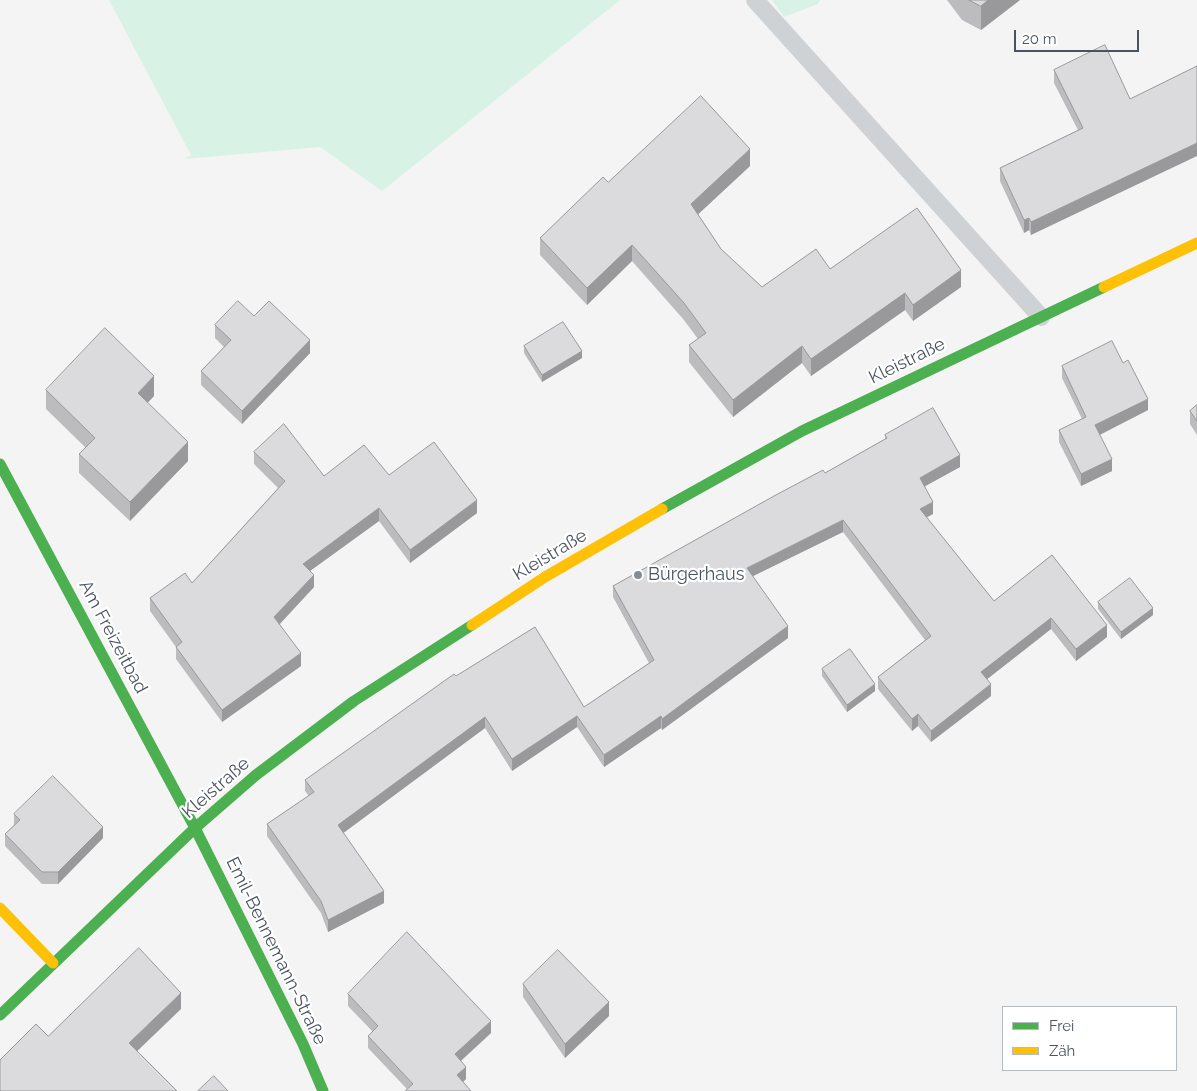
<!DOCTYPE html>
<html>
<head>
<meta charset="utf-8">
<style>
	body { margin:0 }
	#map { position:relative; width:1197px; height:1091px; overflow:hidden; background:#f4f4f4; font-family:Raleway,sans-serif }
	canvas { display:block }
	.legend { position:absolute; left:1002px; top:1006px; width:175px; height:65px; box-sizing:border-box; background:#fff; border:1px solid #b6bbc0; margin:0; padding:6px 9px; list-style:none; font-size:15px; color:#495461 }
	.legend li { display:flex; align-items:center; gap:10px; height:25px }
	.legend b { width:25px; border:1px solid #b6bbc0 }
	.scale { position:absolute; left:1014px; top:30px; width:125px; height:22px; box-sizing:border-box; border:2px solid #495461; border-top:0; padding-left:6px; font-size:15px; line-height:18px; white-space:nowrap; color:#495461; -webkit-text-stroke:4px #fff; paint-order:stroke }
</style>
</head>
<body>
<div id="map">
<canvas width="1197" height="1091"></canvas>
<ul class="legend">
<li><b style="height:6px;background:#4caf50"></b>Frei</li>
<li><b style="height:6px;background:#ffc107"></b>Zäh</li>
</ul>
<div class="scale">20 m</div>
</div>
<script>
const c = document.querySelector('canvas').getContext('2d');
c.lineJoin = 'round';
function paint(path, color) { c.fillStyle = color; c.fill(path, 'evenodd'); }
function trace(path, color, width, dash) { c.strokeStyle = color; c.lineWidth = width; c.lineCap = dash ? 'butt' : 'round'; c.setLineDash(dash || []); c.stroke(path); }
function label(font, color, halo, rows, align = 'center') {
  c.font = font + ' Raleway,sans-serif'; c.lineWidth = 4.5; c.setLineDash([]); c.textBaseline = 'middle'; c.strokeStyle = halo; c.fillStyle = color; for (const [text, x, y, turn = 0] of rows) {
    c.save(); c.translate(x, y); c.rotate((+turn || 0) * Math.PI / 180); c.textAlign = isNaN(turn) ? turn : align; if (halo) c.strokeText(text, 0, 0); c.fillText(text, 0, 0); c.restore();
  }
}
paint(new Path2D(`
	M109 0H620L382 191 320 147 184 159 191 155Z
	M772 0H820L818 4 784 17Z`), '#d8f2e5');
trace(new Path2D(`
	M755 0 1041 317`), '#cfd2d4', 18);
trace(new Path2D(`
	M0 464 195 828 303 1044 323 1091
	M662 509 802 431 1104 287
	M0 1015 195 828 256 775 354 701 472 625`), '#4caf50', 11);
trace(new Path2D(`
	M1104 287 1197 243
	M472 625 545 577 662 509
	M0 908 53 963`), '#ffc107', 11);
paint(new Path2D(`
	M947 0H1020L981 30 962 20Z
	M1054 70 1130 99 1031 235 1029 230 1024 233 1000 181V168L1078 130 1054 83Z
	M750 166 698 214 721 249 762 287 830 269 961 287 913 321 905 310 811 376 802 363 733 417 689 362V345L698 339 684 320 632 261 587 305 540 255V238L608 182Z
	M254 316 310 353 242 424 201 385V371L224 347 215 338V325Z
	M524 346 582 358 542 382 524 353Z
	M1062 366 1148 410 1100 435 1112 471 1081 486 1059 442V430L1082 419 1062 378Z
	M46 390 154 396 147 403 188 461 130 521 79 473V454L86 448 46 409Z
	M1197 405V435L1190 424V411Z
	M885 435 960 467 925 486 933 514 926 517 994 601 1052 555 1107 637 1076 661 1051 629 987 679 991 696 931 742 918 726 912 731 878 689V677L925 640 843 532 753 576 788 638 662 730 661 728 604 767 577 727 512 771 485 728 343 833 384 903 328 932 321 913 267 836V824L309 796 305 791V780L456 676 584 707 649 663 613 597V586L825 473 885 439Z
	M254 452 324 476 389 475 477 513 410 563 379 521 310 571 314 587 280 624 301 666 222 722 176 659V647L150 611V598L192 583 278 488 254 464Z
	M1098 602 1153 615 1121 639 1098 609Z
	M822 669 875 691 847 712 822 676Z
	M14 814 103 838 58 884H42L5 846V834L14 825Z
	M523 984 609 1016 565 1058 523 997Z
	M348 994 491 1033 461 1061 466 1079 463 1082 407 1089 368 1048V1036L373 1032 348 1006Z`), '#bcbcbe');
paint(new Path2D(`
	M988 0H1020L981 30V6Z
	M1197 143V156L1031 235V222Z
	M750 149V166L691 221V204Z
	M1029 218V230L1024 233V220Z
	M632 245V261L587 305V288Z
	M961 270V287L913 321V305Z
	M905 293V310L811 376V359Z
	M310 340V353L242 424V411Z
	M802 346V363L733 417V400Z
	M582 351V358L542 382V375Z
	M154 376V396L138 413V393Z
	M1148 399V410L1095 437V425Z
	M188 442V461L130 521V502Z
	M960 455V467L920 489V478Z
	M1112 459V471L1081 486V474Z
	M477 500V513L410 563V550Z
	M933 502V514L920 521V509Z
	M379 508V521L303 576V564Z
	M843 520V532L747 579V568Z
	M314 575V587L274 630V617Z
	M1153 608V615L1121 639V632Z
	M1051 618V629L981 684V672Z
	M1107 625V637L1076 661V649Z
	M788 626V638L662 730V719Z
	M301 653V666L222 722V710Z
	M875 684V691L847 712V705Z
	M991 684V696L931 742V731Z
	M918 714V726L912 731V719Z
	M577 716V727L512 771V759Z
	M661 716V728L604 767V755Z
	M485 717V728L338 837V825Z
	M103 827V838L58 884V872Z
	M384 891V903L328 932V920Z
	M181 993V1009L129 1059V1043Z
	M609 1002V1016L565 1058V1044Z
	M491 1021V1033L455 1066V1054Z
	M466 1067V1079L457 1087V1075Z`), '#99999b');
const building = new Path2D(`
	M969 0H988L981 6Z
	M1105 45 1130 99 1197 66V143L1031 222 1029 218 1024 220 1000 168 1083 128 1054 70Z
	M701 96 750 149 691 204 721 249 762 287 816 249 830 269 917 208 961 270 913 305 905 293 811 359 802 346 733 400 689 345 706 333 684 303 632 245 587 288 540 238 603 177 608 182Z
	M238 301 254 316 269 301 310 340 242 411 201 371 231 340 215 325Z
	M563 322 582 351 542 375 524 346Z
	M105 328 154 376 138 393 188 442 130 502 79 454 95 438 46 390Z
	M1112 341 1123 363 1128 360 1148 399 1095 425 1112 459 1081 474 1059 430 1086 417 1062 366Z
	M1197 405V421L1190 411Z
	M933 408 960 455 920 478 933 502 920 509 994 601 1052 555 1107 625 1076 649 1051 618 981 672 991 684 931 731 918 714 912 719 878 677 931 636 843 520 747 568 788 626 662 719 661 716 604 755 577 716 512 759 485 717 338 825 384 891 328 920 321 901 267 824 314 792 305 780 454 674 456 676 535 627 584 707 654 660 613 586 774 496 823 470 825 473 887 438 885 435Z
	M284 424 324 476 364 445 389 475 434 442 477 500 410 550 379 508 303 564 314 575 274 617 301 653 222 710 176 647 182 642 150 598 185 573 192 583 285 481 254 452Z
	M1130 578 1153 608 1121 632 1098 602Z
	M850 649 875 684 847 705 822 669Z
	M53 776 103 827 58 872H42L5 834 20 820 14 814Z
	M407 932 491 1021 455 1054 466 1067 457 1075 471 1091H405L413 1084 368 1036 378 1026 348 994Z
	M139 948 181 993 129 1043 177 1091H0V1060L36 1024 48 1036Z
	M558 950 609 1002 565 1044 523 984Z
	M214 1076 228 1091H198Z`);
paint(building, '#dbdbdd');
trace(building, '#99999b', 1);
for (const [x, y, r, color] of [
	[638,575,5,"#858c94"]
]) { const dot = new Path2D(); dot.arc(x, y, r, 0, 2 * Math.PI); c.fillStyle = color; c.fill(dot); trace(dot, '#fff', 2); }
label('18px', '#495461', '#fff', [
	["Kleistraße",907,361,-26],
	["Kleistraße",550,555,-31],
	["Am Freizeitbad",113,637,62],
	["Kleistraße",216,788,-41],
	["Emil-Bennemann-Straße",276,951,64]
]);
label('18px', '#495461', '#fff', [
	["Bürgerhaus",648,575]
], 'left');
</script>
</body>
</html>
